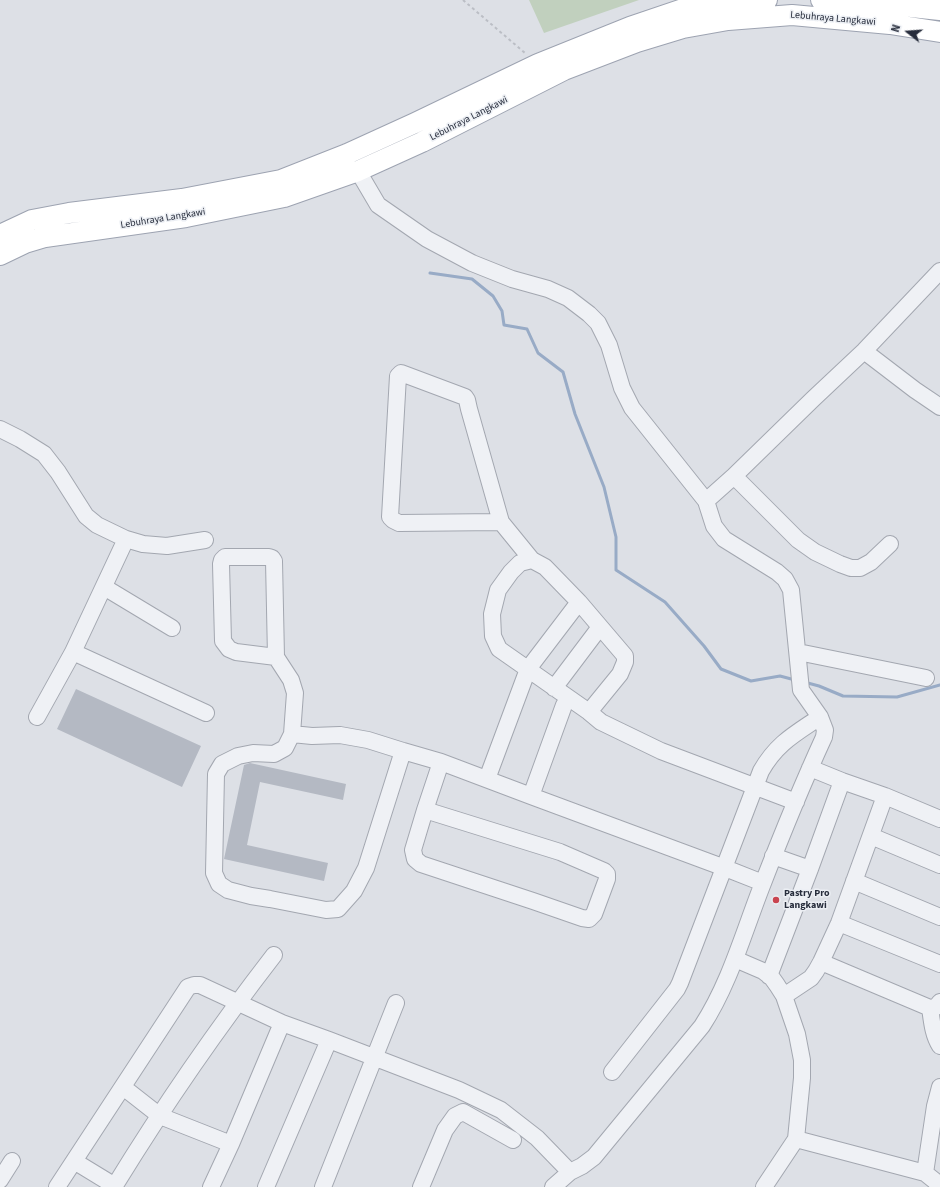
<!DOCTYPE html>
<html>
<head>
<meta charset="utf-8">
<style>
	body { margin:0 }
	#map { position:relative; width:940px; height:1187px; overflow:hidden; background:#dde0e6; font-family:"Source Sans 3",sans-serif }
	canvas { display:block }
	.north { position:absolute; left:888px; top:12px; width:40px; height:40px; -webkit-text-stroke:3px #eceff4; paint-order:stroke; rotate:287deg; font-size:11px; font-weight:700; line-height:16px; text-align:center; color:#272d3c }
	.north::after { content:''; display:block; margin:auto; width:14px; height:18px; background:#272d3c; clip-path:polygon(50% 0,100% 100%,50% 72%,0 100%) }
</style>
</head>
<body>
<div id="map">
<canvas width="940" height="1187"></canvas>
<div class="north">N</div>
</div>
<script>
const c = document.querySelector('canvas').getContext('2d');
c.lineJoin = 'round';
function paint(path, color) { c.fillStyle = color; c.fill(path, 'evenodd'); }
function trace(path, color, width, dash) { c.strokeStyle = color; c.lineWidth = width; c.lineCap = dash ? 'butt' : 'round'; c.setLineDash(dash || []); c.stroke(path); }
function label(font, color, halo, rows, align = 'center') {
  c.font = font + ' "Source Sans 3",sans-serif'; c.lineWidth = 3; c.setLineDash([]); c.textBaseline = 'middle'; c.strokeStyle = halo; c.fillStyle = color; for (const [text, x, y, turn = 0] of rows) {
    c.save(); c.translate(x, y); c.rotate((+turn || 0) * Math.PI / 180); c.textAlign = isNaN(turn) ? turn : align; if (halo) c.strokeText(text, 0, 0); c.fillText(text, 0, 0); c.restore();
  }
}
paint(new Path2D(`
	M529 0H639L544 33Z`), '#c1d0be');
trace(new Path2D(`
	M430 273 472 279 493 296 502 311 504 325 527 329 538 353 563 372 575 414 604 487 616 537V570L665 602 704 646 721 669 751 681 780 676 795 680
	M804 682 819 686 843 696 897 697 940 685`), '#98abc6', 3);
paint(new Path2D(`
	M76 689 201 746 182 787 57 729Z
	M250 763 346 784 343 800 260 782 247 845 328 863 324 881 224 859 244 765Z`), '#b4b9c3');
const minor = new Path2D(`
	M358 171 378 205 427 239 472 263 512 279 548 289 568 298 589 314 598 323 609 345 622 388 632 408 706 501 714 526 724 539 777 572 785 579 791 590 801 690 820 717 825 730 824 737C802 785 782 834 763 883 744 931 730 983 702 1026L594 1157 582 1166 570 1172 553 1187
	M864 351 915 390 940 407
	M0 429 20 439 44 454 58 472 86 516 97 525 126 539 143 544 167 546 205 540
	M734 476 798 540 815 552 840 564 851 568H860L871 562 890 544
	M706 501 734 476 813 399 864 351 940 271
	M501 522 399 523 393 520 390 517 398 376 401 373 465 397 467 400 469 409 501 522 532 560 545 567 579 602 625 656V662L620 674 589 712
	M532 560 520 563 511 572 498 590 492 614 493 636 499 649 589 712 601 722 661 751 796 802
	M104 587 172 628
	M73 652 206 713
	M798 652 926 678
	M276 657 274 561 272 558 269 557H225L222 560 221 564 223 641 229 649 236 652 276 657 291 680 295 693 292 734 285 748 274 754 253 753 238 756 222 764 216 774 214 873 219 884 228 890 251 896 270 899 326 910 338 909 354 891 366 868 403 751
	M554 688 600 627
	M37 717 73 652 126 539
	M292 734 312 736 340 735 368 740 403 751 441 762 531 796 725 868 763 883
	M810 768 842 781 885 796 940 819
	M487 779 528 669 579 602
	M531 796 564 705
	M425 810 560 852 604 871 607 874V879L594 914 589 919 582 918 533 901 421 864 415 859 413 850 425 810 441 762
	M871 836 940 865
	M773 856 810 869
	M854 881 940 917
	M839 923 940 964
	M735 959 763 971 772 978 777 985 784 996 797 1034 802 1060V1078L796 1139 764 1187
	M821 962 930 1008 936 1007 940 1002
	M769 976 810 869 842 781
	M784 996 811 978 816 971 821 962 839 923 885 796
	M930 1008C932 1022 933 1035 940 1046
	M612 1072 677 989 680 983 761 771C777 743 795 734 820 717
	M123 1087 160 1116 231 1144
	M796 1139 925 1173 935 1181 939 1187
	M74 1161 115 1186
	M925 1173 935 1106 940 1087
	M0 1180 12 1161
	M57 1187 188 987 194 985H200L282 1023 329 1040 459 1090 501 1110 537 1138 570 1172
	M114 1187C163 1107 216 1030 274 955
	M211 1187 231 1144 282 1023
	M266 1187 329 1040
	M323 1187 396 1003
	M421 1187 445 1130 455 1116 463 1112 513 1140`);
const major = new Path2D(`
	M821 0 893 5 940 10
	M0 235 32 220 69 213 182 199 281 180 347 154 415 123 538 64 630 27 683 9 702 5 767 0
	M0 255 25 243 45 237 186 217 284 197 358 171 422 142 564 70 637 42 683 28 728 20 792 15 890 24 940 32`);
trace(minor, '#a3a7b0', 18);
trace(major, '#9da3b1', 22);
trace(new Path2D(`
	M463 0 525 53`), '#bbbec5', 2, [3, 3]);
trace(minor, '#eff1f5', 16);
trace(major, '#fff', 20);
for (const [x, y, r, color] of [
	[776,900,4,"#c9444f"]
]) { const dot = new Path2D(); dot.arc(x, y, r, 0, 2 * Math.PI); c.fillStyle = color; c.fill(dot); trace(dot, '#eceff4', 1.5); }
label('10px', '#272d3c', '#eceff4', [
	["Lebuhraya Langkawi",833,19,5],
	["Lebuhraya Langkawi",469,119,-27],
	["Lebuhraya Langkawi",163,219,-9]
]);
label('bold 10px', '#272d3c', '#eceff4', [
	["Pastry Pro",784,894],
	["Langkawi",784,906]
], 'left');
</script>
</body>
</html>
